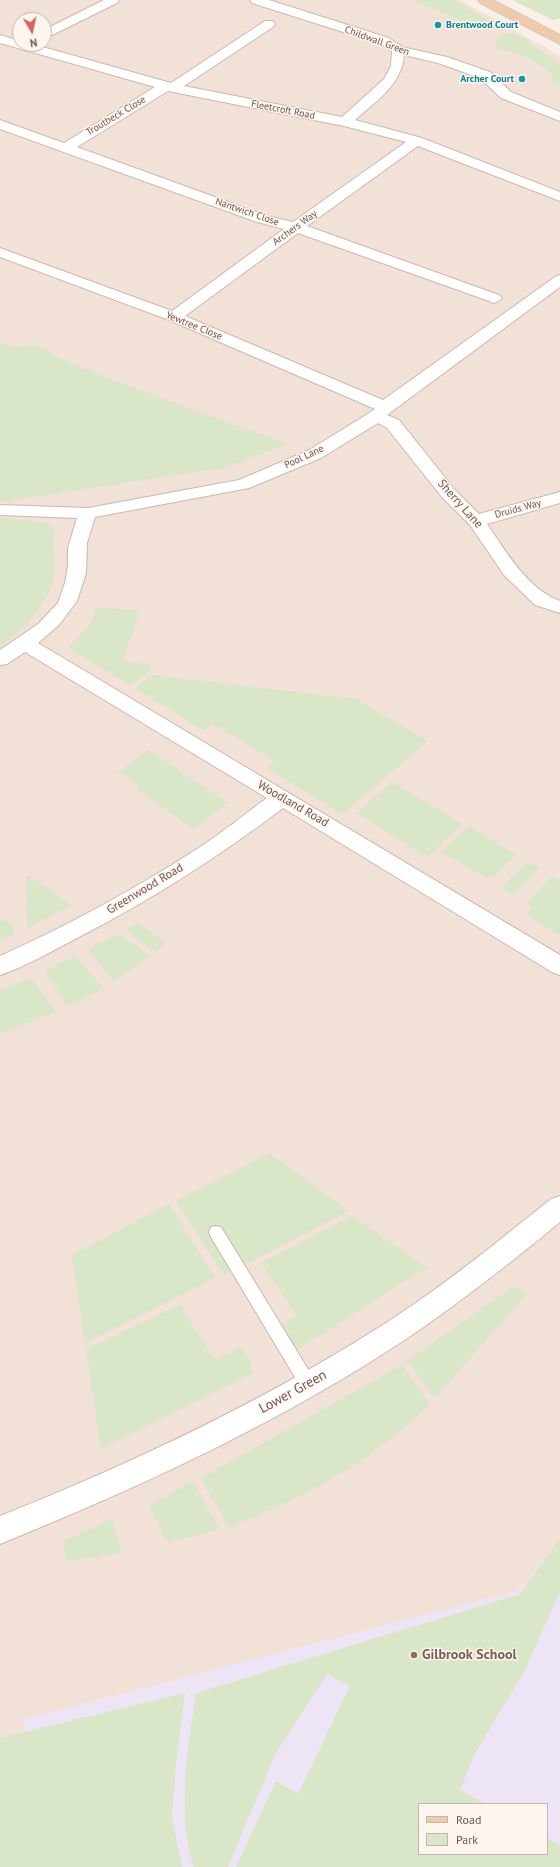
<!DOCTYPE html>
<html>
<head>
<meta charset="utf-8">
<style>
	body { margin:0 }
	#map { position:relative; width:560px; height:1867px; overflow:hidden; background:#faf0e8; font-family:"PT Sans",sans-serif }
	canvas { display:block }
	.legend { position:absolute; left:418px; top:1803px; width:130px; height:52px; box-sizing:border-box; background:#fdf5ee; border:1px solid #c5b5ae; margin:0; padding:5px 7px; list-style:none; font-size:12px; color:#71564f }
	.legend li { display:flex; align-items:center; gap:8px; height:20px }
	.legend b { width:20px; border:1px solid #c5b5ae }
	.north { position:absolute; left:12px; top:12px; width:40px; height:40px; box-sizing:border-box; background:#fdf5ee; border:1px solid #c5b5ae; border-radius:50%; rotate:171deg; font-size:11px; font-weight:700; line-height:16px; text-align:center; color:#71564f }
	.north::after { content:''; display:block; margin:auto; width:14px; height:18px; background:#d5655c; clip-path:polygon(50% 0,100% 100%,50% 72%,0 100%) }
</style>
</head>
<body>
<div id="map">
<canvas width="560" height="1867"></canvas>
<ul class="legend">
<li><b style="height:5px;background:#f0cba9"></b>Road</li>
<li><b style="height:11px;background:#d9e6c8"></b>Park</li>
</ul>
<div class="north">N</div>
</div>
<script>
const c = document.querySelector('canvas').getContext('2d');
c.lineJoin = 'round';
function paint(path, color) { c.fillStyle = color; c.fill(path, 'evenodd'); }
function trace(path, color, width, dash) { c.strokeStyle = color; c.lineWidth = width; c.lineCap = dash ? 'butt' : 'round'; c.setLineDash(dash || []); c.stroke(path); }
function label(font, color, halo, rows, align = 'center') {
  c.font = font + ' "PT Sans",sans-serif'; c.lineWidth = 3; c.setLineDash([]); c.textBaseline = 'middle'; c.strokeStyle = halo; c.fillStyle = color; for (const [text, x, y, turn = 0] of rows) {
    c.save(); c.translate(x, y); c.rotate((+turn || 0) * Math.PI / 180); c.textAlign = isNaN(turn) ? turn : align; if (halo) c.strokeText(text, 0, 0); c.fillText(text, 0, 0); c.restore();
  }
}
paint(new Path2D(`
	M0 0H460L560 56V1867H0ZM20 20H44V44H20ZM419 1804H547V1854H419Z`), '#f1e1d7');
paint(new Path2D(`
	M560 1539V1867H40L23 1721 1 1725 520 1590ZM419 1804H547V1854H419Z`), '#ede5f6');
paint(new Path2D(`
	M412 0H454L496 26 493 30H485Z
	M512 0H560V18L553 20Z
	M501 34H517L560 64V85L552 83V75C544 68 536 61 526 57 516 52 505 52 495 47Z
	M0 342 17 348C37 339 53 356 70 363 142 392 215 417 288 444L223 468 0 502Z
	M0 517 45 523 53 528C52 543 55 559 54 574 52 600 21 633 0 646Z
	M97 607 140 611 122 661 152 664 147 674 130 685 68 648 89 625Z
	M152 675 356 699 428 741 342 814 267 768 275 761 213 724 204 731 135 688Z
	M148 750 228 803 194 829 136 789 140 787 118 772Z
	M392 782 463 824 427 857 356 813Z
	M469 826 516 855 493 877 487 878 441 852Z
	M528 862 540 868 513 894 506 891 503 885Z
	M28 875 72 905 28 928 26 878Z
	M552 876 560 880V935L526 915 534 907 526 903Z
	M0 918 12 925 14 934 0 940Z
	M138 923 166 943 155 952 125 930Z
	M119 934 149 955 131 970 113 981 88 949Z
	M75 956 103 988 84 999 67 1006 45 971Z
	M31 978 56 1012 0 1034V991Z
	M269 1153 349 1211 224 1275 176 1201Z
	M169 1204 215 1278 85 1343 72 1255Z
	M352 1216 427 1267 291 1354 271 1330 297 1316 261 1263Z
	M514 1286 527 1294 435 1398 407 1361Z
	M180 1305 215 1360 241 1346 251 1364 252 1374 101 1449 86 1349Z
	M402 1365 430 1404C371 1462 306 1498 229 1527L201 1478Z
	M193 1481 220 1529 192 1537 167 1541 149 1505Z
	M112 1519 122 1553 66 1561 64 1541Z
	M560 1538V1592L524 1672 475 1753 460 1790 485 1804H419V1854H547V1838L560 1845V1867H236L276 1781 298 1794 350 1686 327 1674 275 1755 228 1867H194C176 1813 188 1748 196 1693L520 1594Z
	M185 1693 176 1765 172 1818 182 1867H0V1738Z`), '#d9e6c8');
const lane = new Path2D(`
	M216 1226 221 1227 314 1379 316 1384 314 1389 308 1391 302 1389 211 1237 209 1232 211 1227Z`);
const street = new Path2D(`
	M104 0H119L117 3 44 39V30Z
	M250 0H269L389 38 402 47 447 57 490 72 511 92 560 112V121L501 98 480 78 438 63 404 55C402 85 375 102 355 120L422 138 560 192V201L418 146 307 226 499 295 502 298 499 301 494 303 489 301 298 233 185 316 383 400 555 277 560 275V287L387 415 399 420 454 489 479 514 560 492V503L487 524C505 550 528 590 560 601V613L535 605 504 575 470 525 442 497 387 428 378 423 321 458 249 488 95 517 87 543 86 573 77 601 59 625 38 643 560 955V975L552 972 283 808C217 858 151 900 77 938 52 951 27 966 0 975V956C69 925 137 888 200 847 223 832 245 814 267 798L25 652 7 664 0 665V650L38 624 58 603 65 583 68 566V548L77 518 0 515V505L88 508 239 480 309 450 371 412 375 409 169 320 0 257V248L172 311 284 229 257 222 0 129V120L64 143 155 87 0 43V35L20 41V44H32L171 83 265 21H273L275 24 273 27 184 86 342 117 384 79 391 66 392 51 381 44 252 3ZM168 91 344 126 406 142 293 222 267 216 77 147Z
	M560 1196V1222C514 1260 467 1297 418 1331 288 1419 145 1485 0 1544V1516C138 1461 273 1397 398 1315 451 1280 501 1239 551 1199Z`);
const primary = new Path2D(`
	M478 0H493L560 35V44L480 3Z`);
trace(lane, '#cbb8af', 2);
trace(street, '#cbb8af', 2);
trace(primary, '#d4ccca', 2);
paint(lane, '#fff');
paint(street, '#fff');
paint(primary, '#f0cba9');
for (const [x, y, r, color] of [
	[438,25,4,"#0f9aa8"],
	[522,79,4,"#0f9aa8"],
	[414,1655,4,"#8d6e63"]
]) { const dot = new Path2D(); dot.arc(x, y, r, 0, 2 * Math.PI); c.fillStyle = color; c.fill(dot); trace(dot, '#fdf5ee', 1.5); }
label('bold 10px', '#0d838f', '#fdf5ee', [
	["Brentwood Court",446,25],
	["Archer Court",514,79,"right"]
], 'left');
label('10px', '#71564f', '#fdf5ee', [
	["Childwall Green",377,41,20],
	["Fleetcroft Road",283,110,11],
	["Troutbeck Close",116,116,-31],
	["Nantwich Close",247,212,19],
	["Archers Way",295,228,-36],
	["Yewtree Close",194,326,22],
	["Pool Lane",304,457,-25],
	["Druids Way",518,509,-15]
]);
label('12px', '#71564f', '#fdf5ee', [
	["Sherry Lane",460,504,48],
	["Woodland Road",293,804,30],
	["Greenwood Road",145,889,-31]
]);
label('14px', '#71564f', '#fdf5ee', [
	["Lower Green",293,1392,-29]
]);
label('bold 14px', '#785e54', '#fdf5ee', [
	["Gilbrook School",422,1655]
], 'left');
</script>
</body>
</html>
